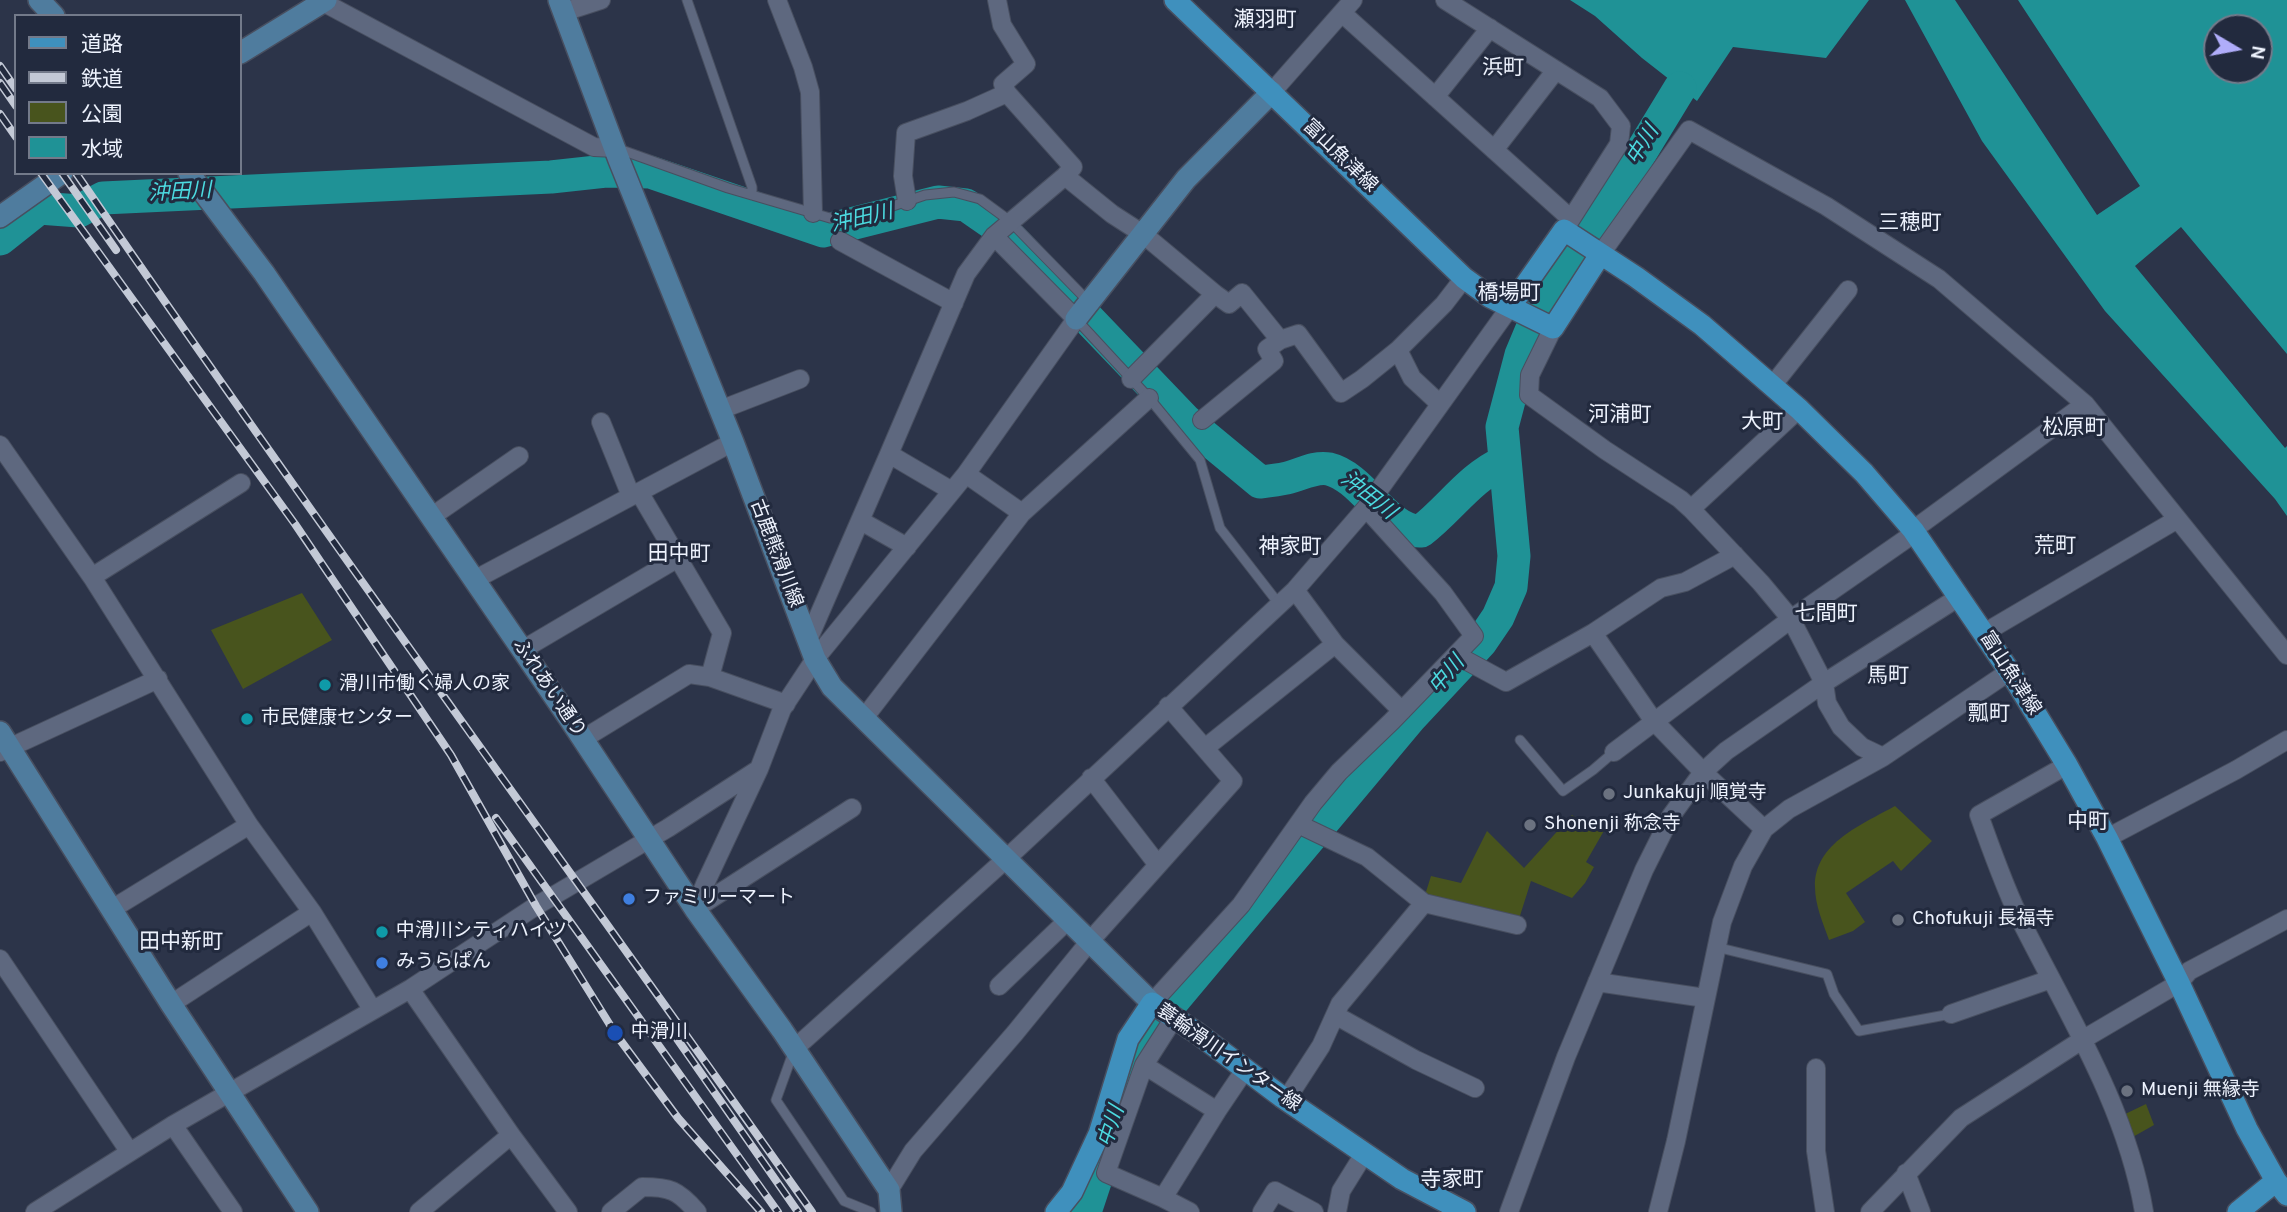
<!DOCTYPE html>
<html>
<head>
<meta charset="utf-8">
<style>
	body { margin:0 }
	#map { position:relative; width:2287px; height:1212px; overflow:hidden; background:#2c3449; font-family:Overpass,"Noto Sans JP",sans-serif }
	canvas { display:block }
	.legend { position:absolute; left:14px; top:14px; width:228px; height:161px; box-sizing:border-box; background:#222a3e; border:2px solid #737a8a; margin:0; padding:9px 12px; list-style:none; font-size:21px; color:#edf2fd }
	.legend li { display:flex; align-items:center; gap:14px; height:35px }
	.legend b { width:35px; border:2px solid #737a8a }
	.north { position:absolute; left:2203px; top:14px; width:70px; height:70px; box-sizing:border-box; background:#222a3e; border:2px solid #737a8a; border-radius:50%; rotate:100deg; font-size:19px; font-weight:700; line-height:28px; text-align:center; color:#edf2fd }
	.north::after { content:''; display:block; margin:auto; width:24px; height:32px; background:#b0adfa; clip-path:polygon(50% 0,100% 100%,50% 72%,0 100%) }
</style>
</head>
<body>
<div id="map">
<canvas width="2287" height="1212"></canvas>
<ul class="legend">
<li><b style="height:9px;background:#3f90bd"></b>道路</li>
<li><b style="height:9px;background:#c3c9d6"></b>鉄道</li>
<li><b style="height:19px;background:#48541d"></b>公園</li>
<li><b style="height:19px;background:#1f9296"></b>水域</li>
</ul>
<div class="north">N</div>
</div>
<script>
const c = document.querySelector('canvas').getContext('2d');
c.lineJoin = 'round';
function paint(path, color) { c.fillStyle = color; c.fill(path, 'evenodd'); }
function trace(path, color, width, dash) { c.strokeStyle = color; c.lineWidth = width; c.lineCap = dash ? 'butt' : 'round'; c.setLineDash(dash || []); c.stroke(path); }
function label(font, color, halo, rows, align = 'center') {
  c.font = font + ' Overpass,"Noto Sans JP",sans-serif'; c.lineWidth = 6; c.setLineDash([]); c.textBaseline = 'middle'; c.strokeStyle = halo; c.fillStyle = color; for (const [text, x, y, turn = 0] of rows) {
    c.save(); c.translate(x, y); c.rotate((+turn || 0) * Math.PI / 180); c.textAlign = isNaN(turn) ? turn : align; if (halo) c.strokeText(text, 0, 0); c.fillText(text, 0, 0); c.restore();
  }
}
paint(new Path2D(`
	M302 593 332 640 243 689 211 630Z
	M1895 806 1932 841 1901 871 1893 861 1846 893 1865 922 1853 931 1829 940C1823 923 1815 905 1815 887 1814 843 1863 824 1895 806Z
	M1572 815 1586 825 1590 820 1605 829 1586 862 1594 867 1585 883 1572 898 1531 881 1518 922 1425 895 1431 876 1461 883 1487 831 1524 868Z
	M2146 1104 2154 1125 2131 1138 2121 1116Z`), '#48541d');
paint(new Path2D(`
	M1570 0H1869L1826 58 1733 47 1697 101 1642 58 1595 16Z
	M1905 0H2287V516L2275 499 2105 311 1982 141ZM2217 28H2259V70H2217Z`), '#1f9296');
paint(new Path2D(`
	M1955 0H2018L2140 186 2097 215Z
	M2181 227 2287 354V446L2285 448 2135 266Z`), '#2c3449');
trace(new Path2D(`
	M0 239 39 208 79 211 103 198 551 177 606 171 650 172 823 231 938 202 966 205 1005 232 1185 420 1260 482C1269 481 1278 480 1287 478 1300 475 1315 466 1329 469 1363 477 1388 533 1421 531 1450 509 1469 478 1504 462
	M1085 1212 1137 1055 1158 1019 1411 717 1481 642 1498 617 1511 587 1514 556 1502 427 1521 355 1534 324 1571 267 1680 88`), '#1f9296', 33);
const lane = new Path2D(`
	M687 0 752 187V195
	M616 148 728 188 830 218 884 209 925 195 954 192 980 199 1010 221 1088 301
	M1076 319 1149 398 1200 460 1220 528 1279 604
	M1520 740 1563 791 1593 770 1614 752
	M1716 947 1827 974 1834 994 1859 1031 1951 1014
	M794 1050 776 1100 844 1201 871 1212`);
const street = new Path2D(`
	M319 0 594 147 616 148
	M777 0 803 67 810 92 813 213
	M1445 0 1600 98 1621 126 1619 144 1564 230
	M564 12 601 0
	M1342 13 1571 219
	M1272 92 1353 0
	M1435 97 1490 28
	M1494 150 1556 70
	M1065 176 1112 214 1143 234 1215 294 1131 379
	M907 201 903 176 906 133 967 111 1007 93 1003 84 1026 64 1002 25 997 0
	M840 241 954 303
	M1600 255 1689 130 1826 206 1939 279 2085 404 2287 655
	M1215 294 1229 304 1242 293 1280 340 1298 334 1341 393 1362 379 1398 350 1412 378 1440 404
	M1553 328 1530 375 1529 395 1605 450 1680 499 1691 509 1761 583 1791 619 1824 683 1827 703 1841 727 1862 747 1883 757
	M1398 350 1444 304 1464 278
	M1772 386 1848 290
	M720 410 800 379
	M1202 420 1274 361 1267 349 1280 340
	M601 422 631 496
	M0 445 92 577 249 825 312 912 372 1009
	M966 474 1022 513
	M952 491 889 454 966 274 994 236 1065 176 1073 167 1007 93
	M639 492 722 633 710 677
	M1691 509 1799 409
	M431 517 519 456
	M861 521 907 547
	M92 577 241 483
	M474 580 733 442
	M1593 633 1653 720 1703 772 1764 829
	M1984 633 2176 520
	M808 640 889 454
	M1335 644 1402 711
	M522 650 678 558
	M1456 655 1506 682 1593 633 1661 588 1685 582 1735 555
	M864 718 1022 513 1149 398
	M583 739 689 674 710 677 786 704
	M1205 748 1335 644 1295 590
	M0 752 158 679
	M1614 752 1791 619 1906 539 1913 530 2085 404
	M2067 765 1979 815C1992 851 2005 889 2022 923 2069 1016 2127 1109 2144 1212
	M1091 778 1158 865 1233 781 1168 706
	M2107 838 2236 770 2287 740
	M1424 903 1517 925
	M112 909 249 825
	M695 909 705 884 759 769 782 709 815 659 966 474 1076 319 994 236
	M695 909 852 808
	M0 959 129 1151
	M1597 982 1705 998
	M999 986 1068 920
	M410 989 511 1135 568 1212
	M1152 1003 1241 905 1313 803 1339 772 1392 721 1474 636 1443 593 1366 508
	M171 1004 312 912
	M1951 1014 2051 979
	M1335 1015 1416 1060 1475 1088
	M1174 1018 1144 1065 1217 1111 1246 1068
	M794 1049 1006 859 1295 590 1366 508 1510 307
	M1144 1065 1106 1173 1163 1198 1217 1111
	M1816 1068V1151L1825 1212
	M1286 1100 1321 1046 1340 1004 1424 903 1367 857 1300 825
	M173 1125 233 1212
	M1906 1173 1921 1212
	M889 1190 913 1151 1015 1033 1090 941 1158 865
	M1163 1198 1190 1212
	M35 1212 173 1125 410 989 536 906 668 828 759 769
	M419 1212 511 1135
	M611 1212 642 1187C670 1187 678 1190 697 1212
	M1262 1212 1275 1191 1314 1212
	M1337 1212 1341 1191 1364 1154
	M1509 1212 1566 1057 1644 870 1671 816 1703 772 1726 751 1824 683 1959 597
	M1658 1212 1676 1141 1722 922 1743 866 1764 829 1789 809 1883 757 2010 671
	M1870 1212 1961 1118 2082 1040 2179 983 2189 971 2287 919`);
const secondary = new Path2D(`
	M39 0 54 16
	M559 0 619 160 733 442 815 659 832 687 1152 1003
	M240 53 326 0
	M189 173 264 273 569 718 695 909 782 1030 889 1190 891 1212
	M0 217 62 173
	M1076 319 1186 179 1272 92
	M0 732 171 1004 308 1212`);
const primary = new Path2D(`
	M1175 0 1464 278 1490 297 1553 328 1600 255
	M1510 307 1564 230 1636 277 1702 325 1799 409 1864 473 1913 530 2014 678 2067 765 2107 838 2179 983 2247 1129 2276 1181 2287 1195
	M1056 1212 1072 1192 1099 1134 1128 1039 1152 1003 1197 1033 1282 1097 1402 1179 1465 1212
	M2238 1212 2276 1181`);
trace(lane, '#484f60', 11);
trace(street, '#484f60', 20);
trace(secondary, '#484f60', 24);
trace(primary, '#484f60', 24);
trace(lane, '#5e687f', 9);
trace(street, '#5e687f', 18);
trace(secondary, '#4f7c9e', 21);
trace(primary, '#3f90bd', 21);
const rail = new Path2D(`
	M0 66 16 89
	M0 83 16 106
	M0 114 16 137
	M41 173 295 524 451 755 536 906 615 1033 678 1118 761 1212
	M62 173 116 250
	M76 173C316 523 567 866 812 1212
	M496 818 778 1212
	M668 1026 798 1212`);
trace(rail, '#c3c9d6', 8);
trace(rail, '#222a3e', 5, [16]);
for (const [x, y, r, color] of [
	[325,685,7,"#0f9aa8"],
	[247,719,7,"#0f9aa8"],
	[1609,794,7,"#6b7280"],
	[1530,825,7,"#6b7280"],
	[629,899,7,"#3f7fe0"],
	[1898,920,7,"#6b7280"],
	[382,932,7,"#0f9aa8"],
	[382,963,7,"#3f7fe0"],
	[615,1033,9,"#1a4fb4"],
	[2127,1091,7,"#6b7280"]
]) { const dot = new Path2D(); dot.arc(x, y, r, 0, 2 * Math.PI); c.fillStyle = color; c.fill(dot); trace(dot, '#222a3e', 2.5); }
label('19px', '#edf2fd', '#222a3e', [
	["富山魚津線",1339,157,44],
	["古鹿熊滑川線",775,554,69],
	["富山魚津線",2009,674,57],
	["ふれあい通り",548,689,56],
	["蓑輪滑川インター線",1228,1059,35]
]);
label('19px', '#edf2fd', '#222a3e', [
	["滑川市働く婦人の家",339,685],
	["市民健康センター",261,719],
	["Junkakuji 順覚寺",1623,794],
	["Shonenji 称念寺",1544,825],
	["ファミリーマート",643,899],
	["Chofukuji 長福寺",1912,920],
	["中滑川シティハイツ",396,932],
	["みうらぱん",396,963],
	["中滑川",631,1033],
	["Muenji 無縁寺",2141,1091]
], 'left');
label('21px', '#edf2fd', '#222a3e', [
	["瀬羽町",1265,22],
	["浜町",1503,70],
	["三穂町",1910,225],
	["橋場町",1509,295],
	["河浦町",1620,417],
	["大町",1762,424],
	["松原町",2074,430],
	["荒町",2055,548],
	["神家町",1290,549],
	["田中町",679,556],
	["七間町",1826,616],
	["馬町",1888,678],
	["瓢町",1989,716],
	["中町",2088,824],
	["田中新町",181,944],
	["寺家町",1452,1182]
]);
label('italic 21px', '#4cdae0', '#222a3e', [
	["中川",1644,146,-58],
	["沖田川",180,194,-3],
	["沖田川",862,220,-13],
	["沖田川",1367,497,38],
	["中川",1448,676,-50],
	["中川",1113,1127,-72]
]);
</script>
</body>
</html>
